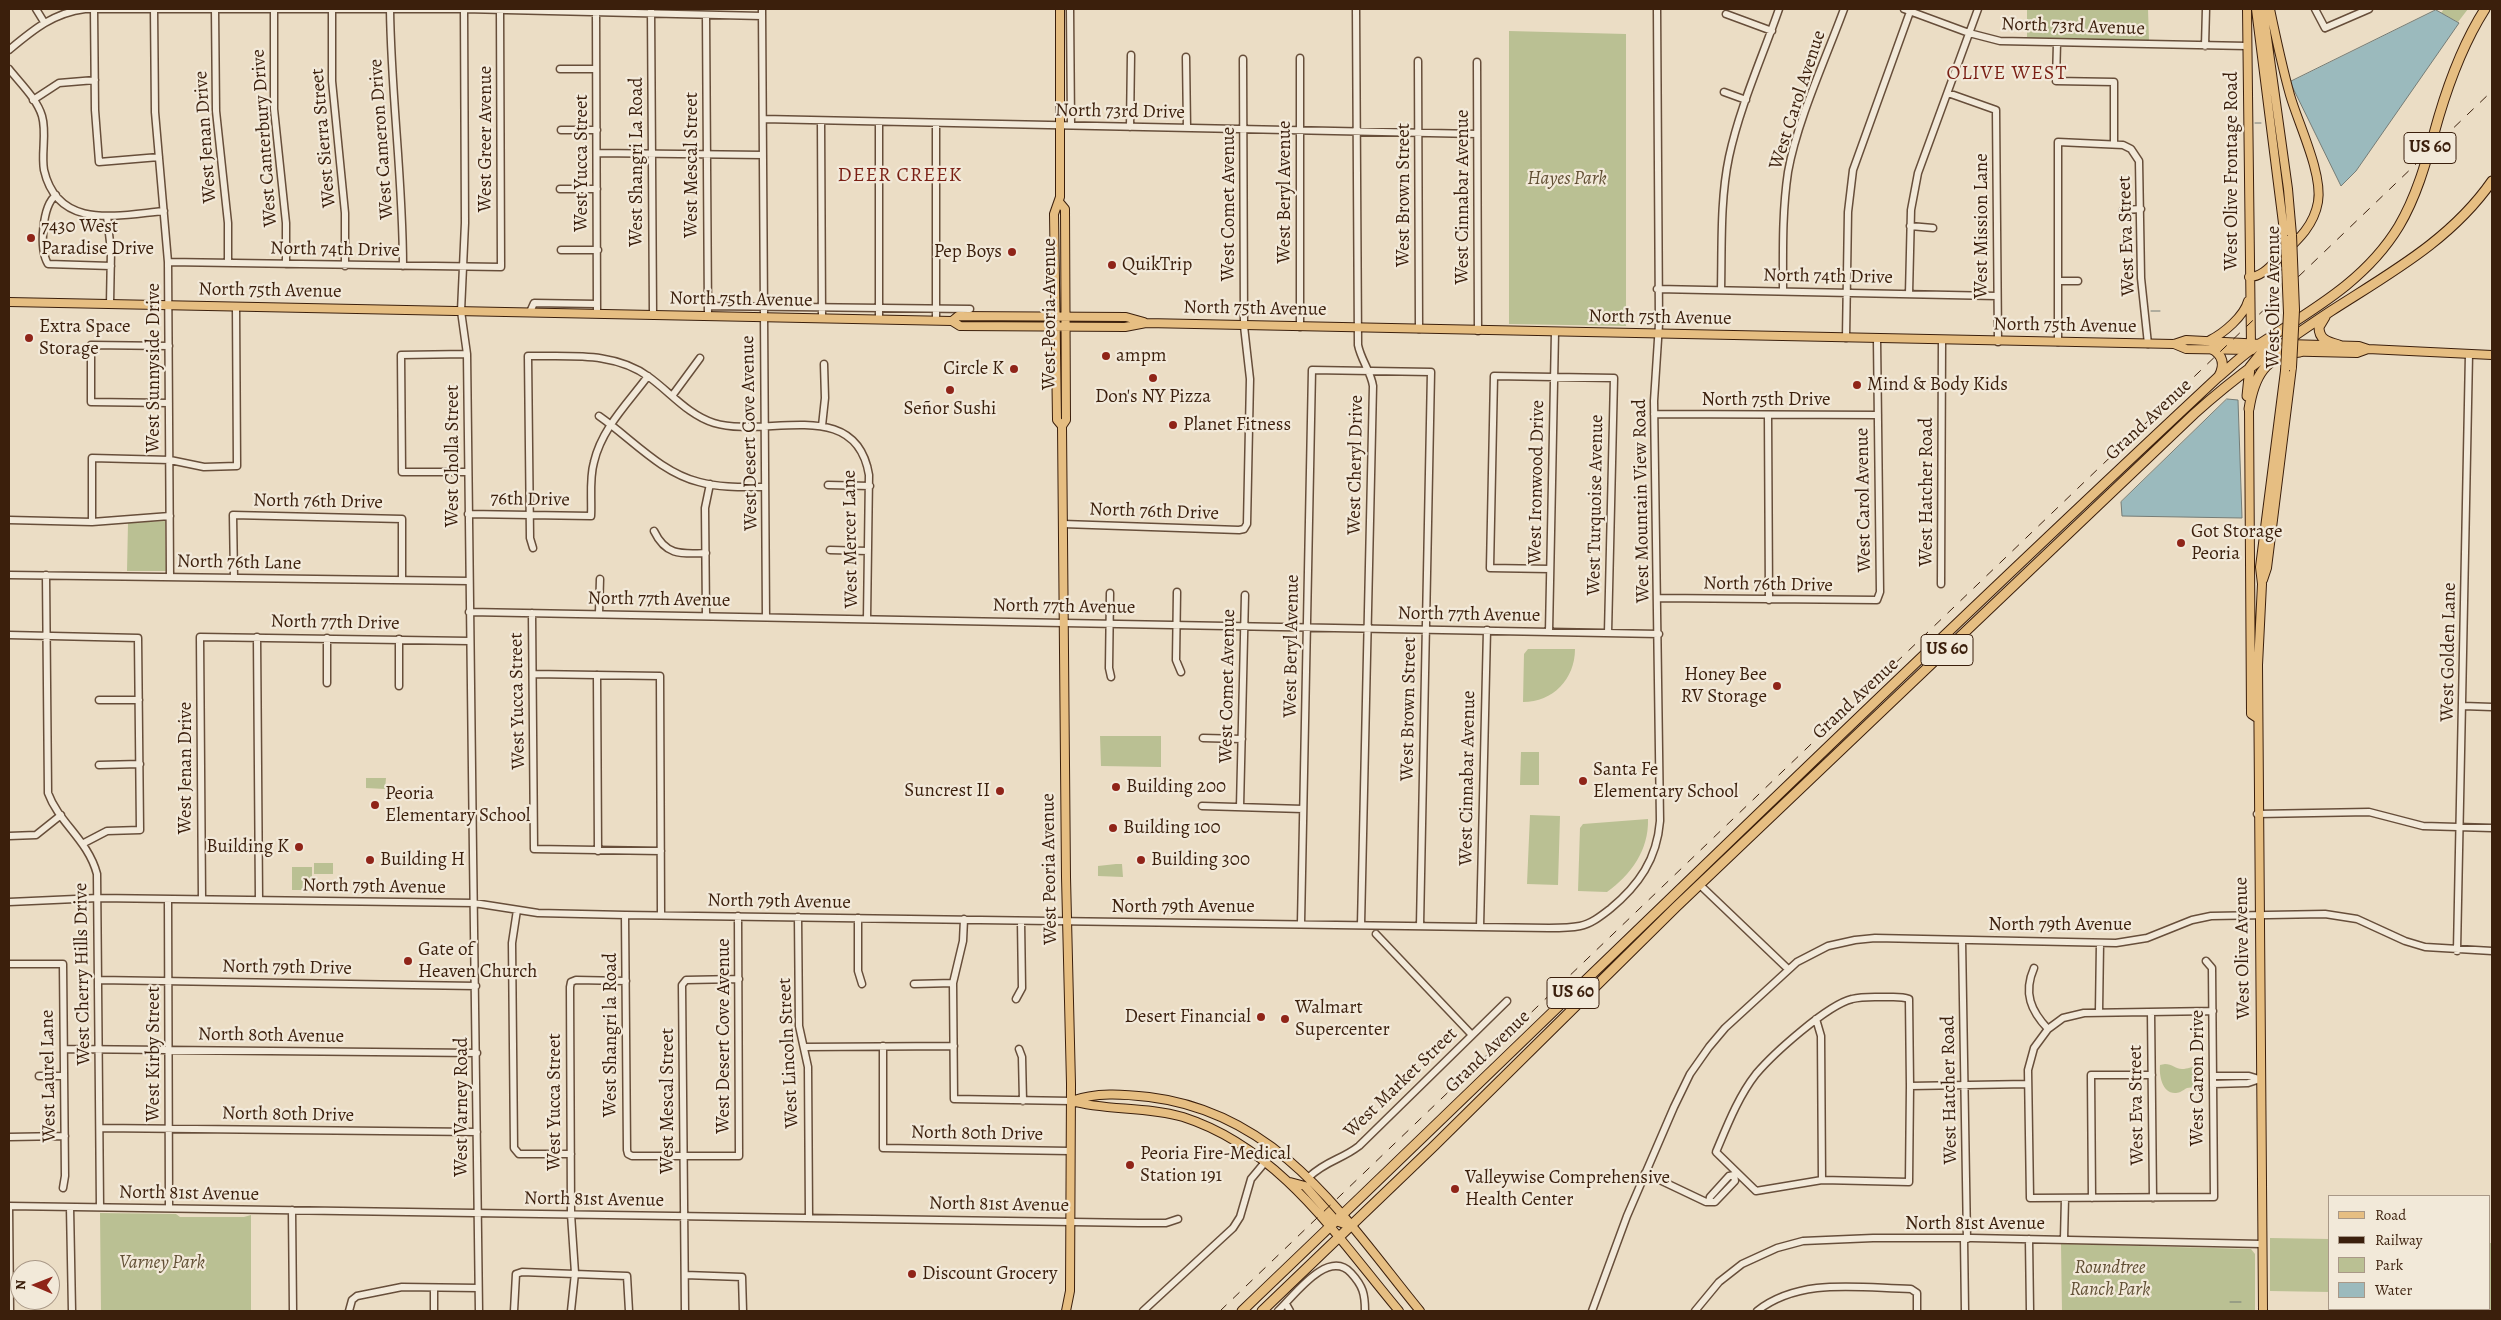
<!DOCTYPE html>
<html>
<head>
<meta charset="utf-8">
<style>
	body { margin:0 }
	#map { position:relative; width:2501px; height:1320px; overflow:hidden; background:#ebddc5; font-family:Alegreya,serif }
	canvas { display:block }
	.frame { position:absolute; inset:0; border:10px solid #3b1f0c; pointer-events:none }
	.legend { position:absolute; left:2328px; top:1195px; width:162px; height:115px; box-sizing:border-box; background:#f2e9d9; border:1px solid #a99887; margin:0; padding:6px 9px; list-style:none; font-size:15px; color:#3b1f0c }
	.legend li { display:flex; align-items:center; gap:10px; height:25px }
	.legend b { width:25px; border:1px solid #a99887 }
	.north { position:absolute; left:10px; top:1260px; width:50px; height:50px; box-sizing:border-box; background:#f2e9d9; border:1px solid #a99887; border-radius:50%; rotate:271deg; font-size:14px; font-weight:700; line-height:20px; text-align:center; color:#3b1f0c }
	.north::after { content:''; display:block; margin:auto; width:18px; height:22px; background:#8f2418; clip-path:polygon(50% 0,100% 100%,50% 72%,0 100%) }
</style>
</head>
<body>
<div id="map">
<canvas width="2501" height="1320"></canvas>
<div class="frame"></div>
<ul class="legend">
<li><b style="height:6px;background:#e6be82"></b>Road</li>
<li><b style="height:6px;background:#3b1f0c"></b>Railway</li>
<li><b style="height:14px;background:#bac093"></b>Park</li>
<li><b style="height:14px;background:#9bbabd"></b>Water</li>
</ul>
<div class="north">N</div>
</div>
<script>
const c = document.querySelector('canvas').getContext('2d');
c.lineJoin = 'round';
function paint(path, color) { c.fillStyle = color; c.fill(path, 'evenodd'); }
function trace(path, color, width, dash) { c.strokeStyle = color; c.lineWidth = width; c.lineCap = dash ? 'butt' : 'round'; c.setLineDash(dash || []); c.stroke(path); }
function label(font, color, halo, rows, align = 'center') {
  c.font = font + ' Alegreya,serif'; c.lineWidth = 4.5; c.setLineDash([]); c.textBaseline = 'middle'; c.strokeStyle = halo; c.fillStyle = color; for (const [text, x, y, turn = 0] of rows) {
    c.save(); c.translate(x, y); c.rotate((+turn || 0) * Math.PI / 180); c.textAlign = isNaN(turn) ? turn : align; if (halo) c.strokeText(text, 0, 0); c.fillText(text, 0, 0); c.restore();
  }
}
paint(new Path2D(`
	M2027 9H2148L2149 40 2027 38Z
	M2444 9H2468L2458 22 2441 13Z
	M1509 31 1626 34V326L1509 324Z
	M165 521 166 571H127L128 523Z
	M1528 649H1575C1575 679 1553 702 1523 702L1524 654Z
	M1100 736H1161V767L1101 766Z
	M1521 752H1539V785H1520Z
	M366 778H386L385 789 366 788Z
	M1530 815 1560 816 1558 885 1527 884Z
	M1648 819C1649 850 1631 875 1607 892L1578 891 1580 828 1583 824Z
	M314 863H333V874H314Z
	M1116 864H1122L1123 877 1098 876V866Z
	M292 867H312V890H292Z
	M2165 1064C2172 1064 2176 1069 2182 1069 2192 1069 2197 1061 2205 1072L2202 1086C2196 1090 2193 1086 2187 1088 2183 1090 2180 1093 2176 1093 2162 1094 2159 1075 2160 1065Z
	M100 1213 176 1214 180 1217H244L251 1215V1311H101Z
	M2270 1238 2330 1239V1292L2270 1291Z
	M2490 1243H2492V1311H2371V1309H2490Z
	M2061 1244 2251 1249 2255 1254V1311H2062Z`), '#bac093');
const water = new Path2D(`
	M2436 10 2459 23 2356 171 2341 186 2290 82Z
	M2227 399 2238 400 2242 518 2122 516 2121 502Z`);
paint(water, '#9bbabd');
trace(water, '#757c76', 1);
trace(new Path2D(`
	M2255 123H2261
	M2151 311H2160
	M2230 1302H2241`), '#757c76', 1);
const minor = new Path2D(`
	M36 9 44 22
	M94 9 95 110 99 162 159 157
	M154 9 155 112 168 262 170 577
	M215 9 216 111 228 223V263
	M274 9V109L286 223V264
	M332 9V81L345 213V266
	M390 9C391 95 403 180 403 266
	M464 9 465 223 461 311 467 354C468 673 477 992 479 1311
	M651 9 653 314
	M762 9 766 617
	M1070 9 1071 125
	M1356 9 1358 345C1361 360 1371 372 1373 386L1361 925
	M1904 9 1969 33 2000 41 2247 46
	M2315 9 2325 28 2369 9
	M596 12 597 313
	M1726 14 1772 31
	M706 15 708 315
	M2057 43 2056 81 2114 82V143
	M2205 46 2206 9
	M9 50C33 30 53 13 85 9H464L762 16
	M1186 57 1187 128
	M1418 61 1419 329
	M1477 62 1478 331
	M9 69C20 83 37 99 42 116 47 133 41 153 44 170 58 231 119 215 164 211
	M560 69H596
	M1724 92 1746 100
	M1948 93 1996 110 1998 342
	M33 100 59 83 95 80
	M763 119 1477 134
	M821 121 822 318
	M879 122V319
	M936 123V320
	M1130 127 1131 55
	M561 130H597
	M597 153 763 155
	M560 189H597
	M56 195C42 206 39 249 48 264L111 266
	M2123 210 2141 209
	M107 216 111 251 110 304
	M1910 226 1933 228
	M561 250H598
	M168 262 501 267 500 10
	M2058 281H2078
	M1657 289 1997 296
	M1721 290C1722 246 1720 200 1729 157 1740 106 1762 58 1779 9
	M1783 291C1783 252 1782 212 1788 172 1797 121 1826 58 1844 9
	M1909 294 1911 210 1918 173 1978 9
	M708 306 970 309
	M530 312 534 303 597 304
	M1300 327V58
	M1846 338 1848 212 1853 170 1911 9
	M2058 342V142L2123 145 2131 149 2139 161 2141 278 2148 344
	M169 346 91 345V402L169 403
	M467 354 401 355 402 472H467
	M672 396 700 358
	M1654 414 1878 415
	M1768 415 1769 600
	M599 416C632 439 660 472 699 482 721 488 743 487 765 487
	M822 426 825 398 824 364
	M828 485 870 486
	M468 514 591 516C592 499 589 479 594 462 602 428 628 403 648 376
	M9 520 92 522 170 516
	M92 522V458L170 460 204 467 237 466 236 307
	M1063 524 1239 530 1244 529 1247 524 1250 379 1244 326 1243 59
	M654 531C666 556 681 554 706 553
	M533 548 530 538 528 356C569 357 614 351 649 377 670 392 688 415 714 423 765 439 856 395 869 475L867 619
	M830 550 868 551
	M1550 569 1490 568 1494 376 1614 378 1608 633
	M9 575 469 581
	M46 575 48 793C59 823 88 840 97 874L100 1207
	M234 578 233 515 402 519V580
	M1941 584 1942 340
	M1177 592 1176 660 1181 672
	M1110 593 1109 668 1111 677
	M1658 598 1877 600 1880 592 1877 339
	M469 612 1659 634
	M532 613 534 849 661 851
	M599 613 600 579
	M706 615 705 508 710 484
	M1549 632 1555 332
	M9 635 138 638 140 830 107 831 84 843
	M257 637 259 900
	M327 638V683
	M399 639V686
	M533 674 660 676 661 915
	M597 675 598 851
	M99 700H139
	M2463 706 2492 707
	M1203 738 1242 739
	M99 765 140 764
	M1202 806 1303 809
	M1240 807 1245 595
	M2257 814 2369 812 2423 826 2492 828
	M9 836 36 835 61 815
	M1700 885 1788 969
	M168 899 169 1208
	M202 899 200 637 469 641
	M9 902 98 898 474 903 538 913 625 915 1549 928C1559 928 1570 928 1580 926 1591 924 1601 916 1610 909 1639 885 1657 859 1660 821L1654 401 1659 324 1657 9
	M517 910 512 943 514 1148 519 1154H571
	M625 915 627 1150 628 1154 632 1156H739L738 916
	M798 917 799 1026 808 1067 809 1218
	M858 918V971L862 984
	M964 919 963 941 953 983 954 1099 1071 1101
	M1301 923 1312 370 1431 372 1420 926
	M1480 927 1487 630
	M1376 934 1472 1035
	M1962 940 1967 1239
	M2457 951 2469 354
	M2206 961 2212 968 2214 1197 2030 1198 2028 1070 2034 1048 2048 1029 2063 1018 2084 1013 2213 1011
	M9 964H63L65 1176 63 1188
	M2034 968C2023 993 2031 1011 2048 1029
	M98 980 476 986
	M914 984 953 983
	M1016 999 1022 988 1021 921
	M2099 1012 2100 943
	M2151 1012 2153 1198
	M1816 1019 1821 1036 1822 1180
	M883 1046V1148L1070 1151
	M804 1047 954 1046
	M64 1049 477 1053
	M1019 1049 1022 1057 1023 1101
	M39 1076H64
	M2213 1076H2249L2259 1079
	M2213 1084 2248 1083 2260 1079
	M1910 1086 1909 999C1901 996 1894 997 1886 997 1875 997 1863 996 1852 999 1827 1005 1773 1054 1756 1074 1738 1097 1727 1126 1716 1152L1756 1191 1822 1180 1909 1182 1910 1086 2028 1084
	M100 1128 477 1132
	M9 1137 65 1136
	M1645 1173 1706 1202H1715L1735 1181 1734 1175 1729 1176 1710 1197 1709 1202
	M1309 1177C1327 1160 1341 1160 1359 1146L1507 1001
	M2092 1198 2091 1075H2152
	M9 1206 1139 1223H1166L1178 1219
	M9 1206 10 1311
	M70 1207 72 1311
	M292 1210 293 1311
	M1964 1239 1965 1311
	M2029 1239 2030 1311
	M2064 1239 2065 1198
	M685 1275 742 1277 743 1311
	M434 1288V1311
	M1286 1304 1290 1311
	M349 1311 352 1300 357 1296 402 1287 478 1288
	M514 1311 516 1274 522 1272 627 1276 629 1311
	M571 1311 575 1273 571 1214 570 987 571 982 576 980 626 981
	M685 1311 682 985 686 980 739 979
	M1143 1311 1233 1228 1240 1217 1251 1179 1266 1161
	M1278 1311C1294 1296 1328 1248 1351 1273 1363 1286 1365 1294 1365 1311
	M1592 1311 1627 1216 1674 1107 1690 1074 1709 1047 1725 1028 1797 962 1828 946 1855 940 1875 938 2116 943 2147 938 2192 920 2211 916 2325 914 2357 919 2405 941 2425 947 2492 951
	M1695 1311 1719 1282 1742 1264 1777 1248 1803 1241 1873 1238H1972L2262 1244
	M1757 1311C1801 1277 1859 1288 1911 1289L1917 1293V1311`);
const major = new Path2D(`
	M1060 9V197L1054 214 1057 420 1062 426
	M2247 9 2251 346
	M2256 9 2285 239
	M2263 9 2288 189 2292 235
	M1060 203 1065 209 1066 420 1062 426 1066 877 1071 1084 1070 1291 1066 1311
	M2249 277C2263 277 2272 264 2282 255 2299 239 2314 225 2318 202 2323 174 2298 123 2290 95 2282 66 2276 38 2270 9
	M9 302 952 321 958 316 1126 317 1144 322
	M952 321 960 326 1125 327 1146 323 2174 344 2186 340 2263 344
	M2210 340C2224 333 2244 316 2248 301
	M2174 344 2186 349 2252 350
	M2287 344 2359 346 2368 349 2492 355
	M2271 351 2357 353 2368 349
	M2249 409 2251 714 2257 718
	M2263 580 2267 568 2292 367
	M1071 1101C1096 1092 1123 1094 1149 1097 1280 1113 1344 1218 1420 1311
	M1071 1101C1107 1111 1145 1106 1183 1117 1280 1148 1337 1237 1399 1311
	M1290 1182 1305 1186 1336 1221 1350 1226
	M2263 1311 2258 665 2262 584 2260 567 2285 371`);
const highway = new Path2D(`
	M2325 317 2319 327C2319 340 2328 342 2339 345
	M2212 349C2223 355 2225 365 2219 376
	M2247 396 2250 367 2270 342
	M2249 409C2254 377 2265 355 2300 352
	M1242 1311C1567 1000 1888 685 2217 378 2229 368 2240 357 2252 349 2306 313 2364 284 2399 226 2419 192 2428 154 2439 116 2450 79 2464 42 2485 9
	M1262 1311 1434 1146 1676 907 2194 414C2237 375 2283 343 2331 311 2390 273 2451 240 2492 181`);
trace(minor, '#674e3a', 9);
trace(major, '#3b1f0c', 10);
trace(highway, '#3b1f0c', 11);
trace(minor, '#f2e9d9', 6);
trace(major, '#e6be82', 8);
trace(highway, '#e6be82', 9);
trace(new Path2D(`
	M1220 1311 2492 91`), '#3b1f0c', 1, [9, 9]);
const majorBridge = new Path2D(`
	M2292 235 2295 310 2292 367
	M2285 371 2288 313 2285 239`);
trace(majorBridge, '#3b1f0c', 10, []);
trace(majorBridge, '#e6be82', 8);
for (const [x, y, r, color] of [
	[31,238,5,"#8f2418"],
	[1012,252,5,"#8f2418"],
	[1112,265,5,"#8f2418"],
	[29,338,5,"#8f2418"],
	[1106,356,5,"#8f2418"],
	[1014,369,5,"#8f2418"],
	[1153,378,5,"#8f2418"],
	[1857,385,5,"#8f2418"],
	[950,390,5,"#8f2418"],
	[1173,425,5,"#8f2418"],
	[2181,543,5,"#8f2418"],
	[1777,686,5,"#8f2418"],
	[1583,781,5,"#8f2418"],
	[1116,787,5,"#8f2418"],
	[1000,791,5,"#8f2418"],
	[375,805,5,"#8f2418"],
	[1113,828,5,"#8f2418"],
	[299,847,5,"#8f2418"],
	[370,860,5,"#8f2418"],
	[1141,860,5,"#8f2418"],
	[408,961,5,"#8f2418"],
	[1261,1017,5,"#8f2418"],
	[1285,1019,5,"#8f2418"],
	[1130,1165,5,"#8f2418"],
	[1455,1189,5,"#8f2418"],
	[912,1274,5,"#8f2418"]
]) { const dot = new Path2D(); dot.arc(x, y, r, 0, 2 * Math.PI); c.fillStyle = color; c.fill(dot); trace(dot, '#f2e9d9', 2); }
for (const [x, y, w] of [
	[2430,148,52],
	[1947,650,52],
	[1573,993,52]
]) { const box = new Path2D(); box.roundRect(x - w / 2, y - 15.5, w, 31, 4); c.fillStyle = '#f2e9d9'; c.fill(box); trace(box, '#3b1f0c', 1); }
label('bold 18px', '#3b1f0c', null, [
	["US 60",2430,148],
	["US 60",1947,650],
	["US 60",1573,993]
]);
label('19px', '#3b1f0c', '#f2e9d9', [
	["North 73rd Avenue",2073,27,2],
	["West Carol Avenue",1798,100,-72],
	["North 73rd Drive",1120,112,1],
	["West Jenan Drive",206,137,-94],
	["West Canterbury Drive",265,138,-94],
	["West Sierra Street",324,138,-95],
	["West Cameron Drive",382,139,-94],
	["West Greer Avenue",486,139,-90],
	["West Shangri La Road",637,162,-90],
	["West Yucca Street",582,163,-90],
	["West Mescal Street",692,165,-90],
	["West Olive Frontage Road",2232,171,-90],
	["West Beryl Avenue",1285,192,-90],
	["West Brown Street",1404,195,-90],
	["West Cinnabar Avenue",1463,197,-90],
	["West Comet Avenue",1229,204,-90],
	["West Mission Lane",1982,226,-90],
	["West Eva Street",2127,236,-92],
	["North 74th Drive",335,250,1],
	["North 74th Drive",1828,277,1],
	["North 75th Avenue",270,291,1],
	["West Olive Avenue",2274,297,-90],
	["North 75th Avenue",741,300,1],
	["North 75th Avenue",1255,309,1],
	["West Peoria Avenue",1050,314,-90],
	["North 75th Avenue",1660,318,1],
	["North 75th Avenue",2065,326,1],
	["West Sunnyside Drive",154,368,-90],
	["North 75th Drive",1766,400],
	["Grand Avenue",2149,420,-43],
	["West Desert Cove Avenue",750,433,-91],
	["West Cholla Street",453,456,-90],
	["West Cheryl Drive",1356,465,-89],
	["West Ironwood Drive",1537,482,-89],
	["West Hatcher Road",1927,492,-90],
	["76th Drive",530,500,1],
	["West Carol Avenue",1864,500,-91],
	["West Mountain View Road",1642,501,-91],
	["North 76th Drive",318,502,1],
	["West Turquoise Avenue",1596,505,-89],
	["North 76th Drive",1154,512,2],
	["West Mercer Lane",851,539,-91],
	["North 76th Lane",239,563,1],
	["North 76th Drive",1768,585,1],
	["North 77th Avenue",659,600,1],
	["North 77th Avenue",1064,607,1],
	["North 77th Avenue",1469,615,1],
	["North 77th Drive",335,623,1],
	["West Beryl Avenue",1292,646,-89],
	["West Golden Lane",2449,652,-89],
	["West Comet Avenue",1228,686,-89],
	["Grand Avenue",1856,699,-43],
	["West Yucca Street",518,701,-91],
	["West Brown Street",1409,709,-89],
	["West Jenan Drive",186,768,-90],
	["West Cinnabar Avenue",1468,778,-89],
	["West Peoria Avenue",1050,869,-91],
	["North 79th Avenue",374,887,1],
	["North 79th Avenue",779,902,1],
	["North 79th Avenue",1183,907],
	["North 79th Avenue",2060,925],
	["West Olive Avenue",2243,948,-91],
	["North 79th Drive",287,968,1],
	["West Cherry Hills Drive",83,974,-91],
	["West Shangri la Road",611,1035,-90],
	["North 80th Avenue",271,1036,1],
	["West Desert Cove Avenue",724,1036,-90],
	["Grand Avenue",1488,1052,-44],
	["West Lincoln Street",789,1053,-93],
	["West Kirby Street",154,1054,-90],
	["West Laurel Lane",49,1076,-91],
	["West Caron Drive",2198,1078,-90],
	["West Market Street",1401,1083,-44],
	["West Hatcher Road",1950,1090,-91],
	["West Mescal Street",668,1101,-90],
	["West Yucca Street",555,1102,-90],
	["West Eva Street",2137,1105,-91],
	["West Varney Road",462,1107,-90],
	["North 80th Drive",288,1115,1],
	["North 80th Drive",977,1134,1],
	["North 81st Avenue",189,1194,1],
	["North 81st Avenue",594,1200,1],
	["North 81st Avenue",999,1205,1],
	["North 81st Avenue",1975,1224]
]);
label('italic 19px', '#614f34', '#f2e9d9', [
	["Hayes Park",1567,179],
	["Varney Park",162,1263],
	["Roundtree",2110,1268],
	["Ranch Park",2110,1290]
]);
label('19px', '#3b1f0c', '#f2e9d9', [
	["7430 West",41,227],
	["Paradise Drive",41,249],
	["Pep Boys",1002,252,"right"],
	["QuikTrip",1122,265],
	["Extra Space",39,327],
	["Storage",39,349],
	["ampm",1116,356],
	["Circle K",1004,369,"right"],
	["Mind & Body Kids",1867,385],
	["Don's NY Pizza",1153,397,"center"],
	["Señor Sushi",950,409,"center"],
	["Planet Fitness",1183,425],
	["Got Storage",2191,532],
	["Peoria",2191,554],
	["Honey Bee",1767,675,"right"],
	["RV Storage",1767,697,"right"],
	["Santa Fe",1593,770],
	["Elementary School",1593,792],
	["Building 200",1126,787],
	["Suncrest II",990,791,"right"],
	["Peoria",385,794],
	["Elementary School",385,816],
	["Building 100",1123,828],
	["Building K",289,847,"right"],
	["Building H",380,860],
	["Building 300",1151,860],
	["Gate of",418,950],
	["Heaven Church",418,972],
	["Walmart",1295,1008],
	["Supercenter",1295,1030],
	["Desert Financial",1251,1017,"right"],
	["Peoria Fire-Medical",1140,1154],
	["Station 191",1140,1176],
	["Valleywise Comprehensive",1465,1178],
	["Health Center",1465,1200],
	["Discount Grocery",922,1274]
], 'left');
c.letterSpacing = '1px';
label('20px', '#7a1f14', '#f2e9d9', [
	["OLIVE WEST",2007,74],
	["DEER CREEK",900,176]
]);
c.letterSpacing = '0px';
</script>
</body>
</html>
